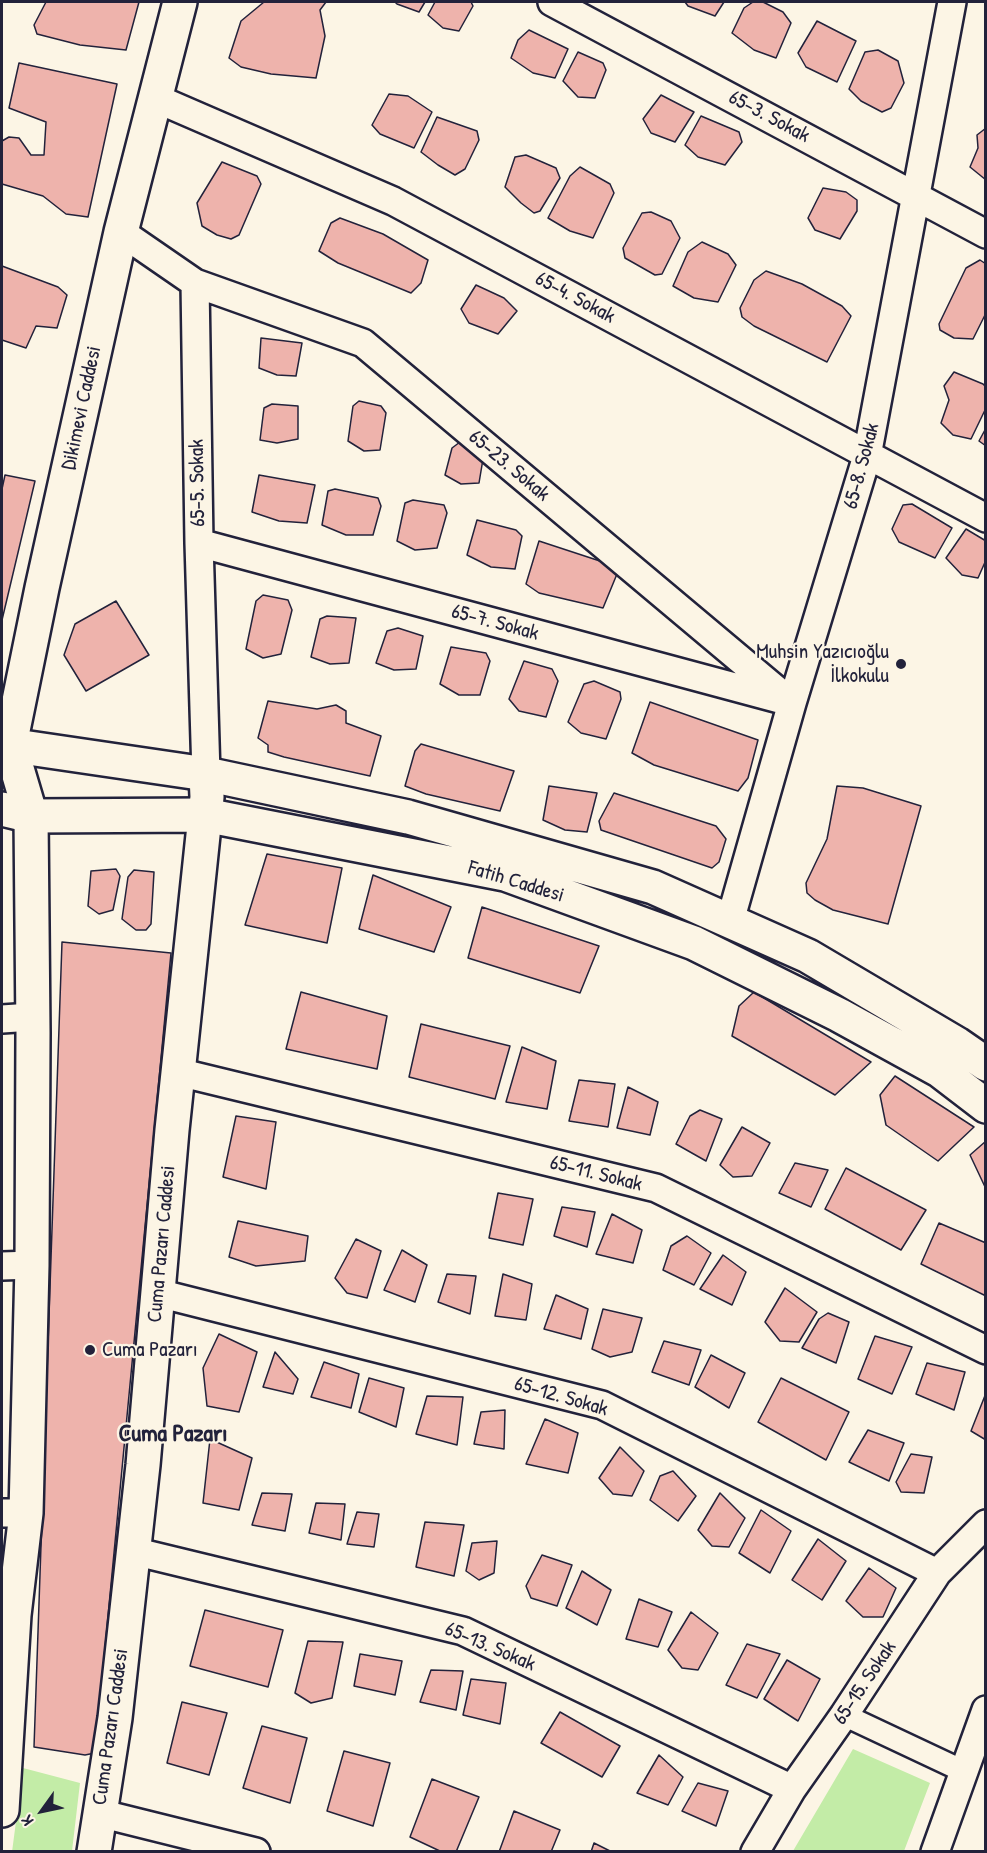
<!DOCTYPE html>
<html>
<head>
<meta charset="utf-8">
<style>
	body { margin:0 }
	#map { position:relative; width:987px; height:1853px; overflow:hidden; background:#fcf5e5; font-family:"Patrick Hand",sans-serif }
	canvas { display:block }
	.frame { position:absolute; inset:0; border:3px solid #22223b; pointer-events:none }
	.north { position:absolute; left:12px; top:1781px; width:60px; height:60px; -webkit-text-stroke:4px #fcf5e5; paint-order:stroke; rotate:237deg; font-size:16px; font-weight:700; line-height:24px; text-align:center; color:#22223b }
	.north::after { content:''; display:block; margin:auto; width:21px; height:27px; background:#22223b; clip-path:polygon(50% 0,100% 100%,50% 72%,0 100%) }
</style>
</head>
<body>
<div id="map">
<canvas width="987" height="1853"></canvas>
<div class="frame"></div>
<div class="north">K</div>
</div>
<script>
const c = document.querySelector('canvas').getContext('2d');
c.lineJoin = 'round';
function paint(path, color) { c.fillStyle = color; c.fill(path, 'evenodd'); }
function trace(path, color, width, dash) { c.strokeStyle = color; c.lineWidth = width; c.lineCap = dash ? 'butt' : 'round'; c.setLineDash(dash || []); c.stroke(path); }
function label(font, color, halo, rows, align = 'center') {
  c.font = font + ' "Patrick Hand",sans-serif'; c.lineWidth = 4.5; c.setLineDash([]); c.textBaseline = 'middle'; c.strokeStyle = halo; c.fillStyle = color; for (const [text, x, y, turn = 0] of rows) {
    c.save(); c.translate(x, y); c.rotate((+turn || 0) * Math.PI / 180); c.textAlign = isNaN(turn) ? turn : align; if (halo) c.strokeText(text, 0, 0); c.fillText(text, 0, 0); c.restore();
  }
}
paint(new Path2D(`
	M853 1749 930 1783 904 1851H793Z
	M23 1768 80 1783 72 1851 12 1852Z`), '#c3eca7');
const building = new Path2D(`
	M46 2H139L126 50 80 45 37 34 34 25Z
	M264 2H326L320 10 325 36 316 78 271 74 241 67 229 58 241 21Z
	M395 2H425L419 12 397 4Z
	M435 2H471L473 6 459 31 443 28 428 15Z
	M685 2H724L715 16 688 6Z
	M753 2H763L783 12 791 23 776 58 754 50 732 33 744 8Z
	M817 21 856 41 837 82 806 67 798 53Z
	M529 30 568 49 555 78 533 73 511 58 518 40Z
	M878 50 898 61 904 83 891 108 882 112 861 101 849 89 865 52Z
	M578 52 603 63 606 70 595 98 578 97 563 81Z
	M19 63 117 84 88 217 66 214 43 196 2 184V141L9 137 19 138 31 155H44L46 122 9 108Z
	M389 94 408 96 432 112 414 148 380 134 372 125Z
	M661 95 694 112 675 142 651 133 643 119Z
	M701 116 739 132 742 142 725 165 698 157 685 145Z
	M437 117 477 131 479 140 465 169 455 175 438 165 421 152Z
	M986 128V180L970 167 978 148 977 135Z
	M526 155 556 168 560 178 540 211 534 213 521 203 505 187 515 157Z
	M222 162 257 176 261 184 239 235 231 239 217 235 202 226 197 203Z
	M580 167 610 184 614 193 593 238 570 231 548 218 570 176Z
	M823 188 846 192 857 200V211L840 239 815 230 808 218Z
	M651 212 671 221 680 238 662 274 655 275 625 258 623 248 642 213Z
	M340 218 383 234 428 260 421 283 411 293 338 263 319 251 331 223Z
	M702 242 728 254 736 265 718 302 694 298 673 286 688 252Z
	M980 260 986 264V313L973 339 954 338 940 330 939 324 966 268Z
	M2 266 58 287 67 295 57 328 36 326 26 348 2 340Z
	M766 271 802 284 842 306 851 316 827 362 754 326 742 317 740 308 754 280Z
	M476 285 504 298 517 311 498 334 469 323 461 309Z
	M261 338 302 343 296 376 277 375 259 368Z
	M954 372 983 384 986 387V408L971 439 953 435 941 423 949 400 944 386Z
	M359 401 381 406 386 413 380 450 364 451 348 441 353 406Z
	M272 404 298 406V439L277 443 260 440 264 408Z
	M986 428V446L979 441Z
	M460 442 476 448 483 459 479 483 461 484 445 475 452 448Z
	M5 475 35 481 2 620V489Z
	M259 475 315 485 307 523 279 521 252 512Z
	M335 489 378 498 381 506 373 535H346L322 525 328 491Z
	M413 500 444 505 447 513 437 548 415 550 397 541 405 503Z
	M912 504 952 528 935 558 899 542 892 529 903 505Z
	M477 520 516 530 522 536 515 569 491 567 467 555Z
	M966 529 986 541V560L978 578 962 575 946 558Z
	M539 541 606 563 617 574 603 608 539 593 526 584Z
	M263 595 288 600 292 610 281 654 263 658 246 649 256 601Z
	M116 601 149 655 86 691 64 655 75 624Z
	M327 616 356 618 349 663 330 664 311 657 320 619Z
	M398 628 423 636 416 669 394 670 376 663 387 631Z
	M451 647 486 653 490 661 480 695H459L440 684Z
	M524 661 552 669 558 681 546 717 519 711 509 699Z
	M594 681 620 692 621 699 606 739 581 733 568 722 584 684Z
	M268 701 317 709 336 705 346 711V723L381 736 370 776 284 757 268 752V745L258 738Z
	M650 702 758 740 748 778 738 791 654 765 632 753Z
	M421 744 514 771 500 811 426 794 405 786 415 751Z
	M549 786 597 793 587 832 565 830 543 820Z
	M837 786 863 788 921 806 888 924 833 910 815 900 807 893 806 883 827 839Z
	M614 793 716 826 726 839 719 862 712 868 601 830 599 821Z
	M267 854 342 868 327 943 245 925Z
	M116 869 120 876 113 910 99 914 88 906 91 871Z
	M134 870 154 872 151 924 146 930H136L122 919 128 877Z
	M373 875 451 907 434 952 359 929Z
	M482 907 599 946 580 993 468 958Z
	M62 942 171 953 95 1753 85 1755 34 1747Z
	M301 992 387 1016 377 1069 286 1049Z
	M754 992 871 1062 835 1095 732 1036 739 1006Z
	M421 1024 510 1046 495 1099 409 1077Z
	M522 1047 556 1061 547 1109 506 1102Z
	M895 1076 974 1127 938 1161 886 1125 880 1095Z
	M579 1080 615 1084 608 1127 569 1121Z
	M628 1087 658 1102 650 1135 617 1128Z
	M700 1110 722 1119 706 1161 676 1144 690 1116Z
	M236 1116 276 1122 266 1189 223 1177Z
	M742 1127 770 1143 752 1176 733 1177 720 1165Z
	M986 1141V1189L970 1155Z
	M795 1163 828 1170 811 1207 779 1193Z
	M846 1168 926 1210 901 1250 825 1209Z
	M498 1193 533 1199 523 1245 489 1238Z
	M562 1207 595 1212 587 1247 554 1236Z
	M612 1214 642 1230 633 1263 596 1254Z
	M238 1221 308 1236 305 1261 256 1266 229 1257Z
	M939 1223 986 1243V1296L921 1264Z
	M687 1236 711 1253 694 1285 663 1270 671 1246Z
	M356 1239 381 1251 367 1298 347 1293 335 1278Z
	M402 1250 427 1265 415 1302 384 1290Z
	M723 1255 746 1272 732 1305 700 1289Z
	M447 1274 476 1276 470 1314 438 1302Z
	M503 1274 532 1284 526 1320 495 1316Z
	M785 1288 817 1312 799 1342 780 1341 765 1322Z
	M556 1295 588 1309 581 1339 544 1329Z
	M603 1309 642 1318 632 1352 610 1357 592 1349Z
	M828 1313 849 1322 836 1363 802 1348 819 1319Z
	M219 1334 257 1352 239 1412 207 1406 203 1368Z
	M875 1336 912 1347 892 1394 858 1379Z
	M664 1341 701 1350 689 1385 652 1372Z
	M275 1352 298 1379 293 1394 263 1387Z
	M711 1355 745 1373 729 1408 695 1387Z
	M324 1362 359 1374 351 1408 311 1397Z
	M927 1363 965 1372 954 1410 916 1394Z
	M369 1378 404 1388 396 1427 359 1412Z
	M781 1378 849 1412 826 1460 758 1422Z
	M986 1393V1440L971 1431Z
	M427 1396 463 1397 457 1445 416 1434Z
	M505 1410 504 1449 474 1444 481 1412Z
	M545 1419 578 1433 568 1473 526 1464Z
	M868 1430 904 1443 889 1481 849 1462Z
	M210 1439 252 1458 239 1510 203 1503Z
	M620 1447 644 1471 632 1496 613 1494 599 1478Z
	M911 1454 932 1457 924 1493 901 1492 896 1482Z
	M673 1471 696 1496 678 1521 650 1500 660 1476Z
	M262 1493 292 1494 285 1531 252 1525Z
	M720 1493 745 1518 729 1547 712 1546 698 1530Z
	M316 1503 345 1504 341 1540 309 1533Z
	M761 1510 791 1531 770 1573 739 1553Z
	M357 1512 379 1514 374 1547 347 1544Z
	M425 1522 464 1525 454 1576 416 1567Z
	M818 1539 846 1561 822 1600 792 1580Z
	M497 1541 494 1573 479 1580 466 1571 472 1543Z
	M542 1555 572 1565 557 1606 531 1598 526 1586Z
	M869 1568 896 1588 883 1617H863L846 1601Z
	M582 1571 611 1590 597 1625 566 1608Z
	M639 1599 672 1612 658 1647 626 1639Z
	M205 1610 283 1630 268 1687 190 1666Z
	M691 1612 718 1633 698 1670 682 1668 668 1650Z
	M308 1641 343 1642 332 1698 311 1703 295 1693Z
	M747 1644 780 1654 757 1698 726 1685Z
	M360 1654 402 1661 395 1695 354 1686Z
	M787 1660 820 1679 798 1721 764 1699Z
	M431 1670 463 1671 456 1710 420 1702Z
	M471 1679 506 1683 500 1724 463 1715Z
	M182 1702 227 1713 209 1775 167 1763Z
	M560 1712 620 1746 602 1777 541 1743Z
	M262 1726 307 1738 290 1803 243 1788Z
	M344 1751 390 1763 373 1826 327 1811Z
	M659 1755 683 1777 668 1805 637 1793Z
	M432 1779 479 1797 456 1852H442L410 1837Z
	M698 1783 728 1791 716 1826 682 1811Z
	M514 1811 560 1830 551 1852H499Z
	M594 1843 612 1852H591Z`);
paint(building, '#eeb3ac');
trace(building, '#22223b', 1.5);
const pedestrian = new Path2D(`
	M844 1715 963 1771`);
const minor = new Path2D(`
	M552 2 986 234
	M155 98 393 201 986 518
	M121 232 195 283 199 543 206 774
	M195 283 363 343 792 703
	M199 543 783 700
	M730 921 792 703 867 456 952 2
	M2 1019 32 1017
	M178 1072 656 1188 986 1350
	M2 1266 32 1265
	M158 1293 602 1405 937 1573
	M2 1513H26
	M133 1551 463 1631 792 1789
	M99 1813 256 1852
	M755 1852 792 1789 844 1715 937 1573 986 1524
	M935 1852 986 1710`);
const tertiary = new Path2D(`
	M2 1810 14 1615 26 1513 32 1265 33 1033 31 816 10 745 42 588 121 232 180 2
	M94 1852 115 1718 143 1465 172 1130 207 797 206 774`);
const secondary = new Path2D(`
	M2 744 206 774 408 817 653 887 808 956 957 1044 986 1064
	M2 809 31 816 205 815 505 874 694 943 839 1015 939 1070 986 1106`);
trace(pedestrian, '#22223b', 26);
trace(minor, '#22223b', 32);
trace(tertiary, '#22223b', 38);
trace(secondary, '#22223b', 38);
trace(pedestrian, '#fcf5e5', 21);
trace(minor, '#fcf5e5', 27);
trace(tertiary, '#fcf5e5', 33);
trace(secondary, '#fcf5e5', 33);
for (const [x, y, r, color] of [
	[901,664,6,"#22223b"],
	[90,1350,6,"#22223b"]
]) { const dot = new Path2D(); dot.arc(x, y, r, 0, 2 * Math.PI); c.fillStyle = color; c.fill(dot); trace(dot, '#fcf5e5', 2); }
label('21px', '#22223b', '#fcf5e5', [
	["65-3. Sokak",769,117,28],
	["65-4. Sokak",575,298,28],
	["Dikimevi Caddesi",82,408,-78],
	["65-23. Sokak",509,466,40],
	["65-8. Sokak",862,466,-75],
	["65-5. Sokak",198,483,-91],
	["65-7. Sokak",495,623,15],
	["Fatih Caddesi",516,882,17],
	["65-11. Sokak",596,1174,14],
	["Cuma Pazarı Caddesi",162,1244,-85],
	["65-12. Sokak",561,1397,16],
	["65-13. Sokak",490,1647,23],
	["65-15. Sokak",865,1683,-56],
	["Cuma Pazarı Caddesi",111,1727,-82]
]);
label('21px', '#22223b', '#fcf5e5', [
	["Muhsin Yazıcıoğlu",889,652],
	["İlkokulu",889,676],
	["Cuma Pazarı",102,1350,"left"]
], 'right');
label('bold 24px', '#22223b', '#fcf5e5', [
	["Cuma Pazarı",173,1435]
]);
</script>
</body>
</html>
